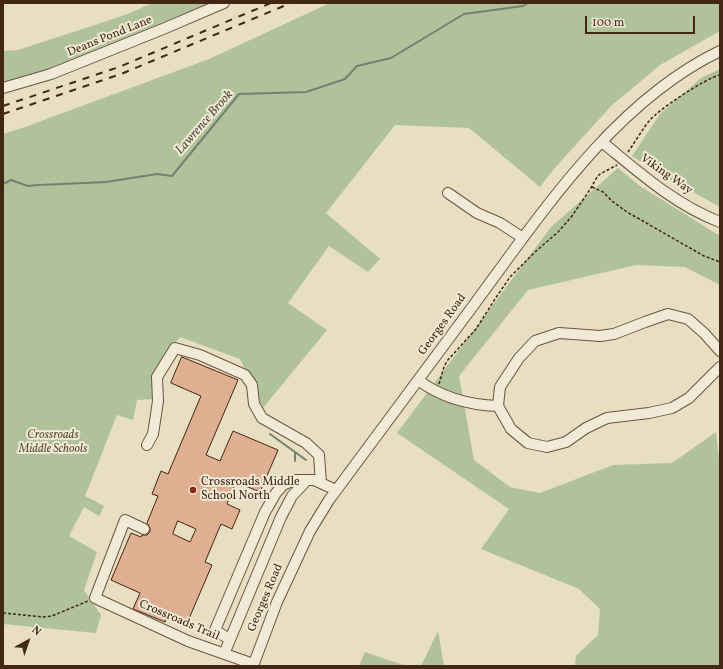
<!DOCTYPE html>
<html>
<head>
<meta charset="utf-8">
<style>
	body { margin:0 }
	#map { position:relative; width:723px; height:669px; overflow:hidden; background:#e8dec2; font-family:Vollkorn,serif }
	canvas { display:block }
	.frame { position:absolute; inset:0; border:4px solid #432613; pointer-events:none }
	.north { position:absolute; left:8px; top:621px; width:40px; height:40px; -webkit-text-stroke:3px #f0ead7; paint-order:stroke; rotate:40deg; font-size:11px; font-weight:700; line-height:16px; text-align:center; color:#432613 }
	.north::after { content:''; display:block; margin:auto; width:14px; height:18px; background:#432613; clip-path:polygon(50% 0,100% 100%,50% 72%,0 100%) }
	.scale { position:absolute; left:585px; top:16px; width:110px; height:18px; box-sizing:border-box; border:2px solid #432613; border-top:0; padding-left:5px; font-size:12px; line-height:14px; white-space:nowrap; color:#432613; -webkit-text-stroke:3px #f0ead7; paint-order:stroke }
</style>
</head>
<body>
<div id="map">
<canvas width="723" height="669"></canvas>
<div class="frame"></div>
<div class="north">N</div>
<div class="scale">100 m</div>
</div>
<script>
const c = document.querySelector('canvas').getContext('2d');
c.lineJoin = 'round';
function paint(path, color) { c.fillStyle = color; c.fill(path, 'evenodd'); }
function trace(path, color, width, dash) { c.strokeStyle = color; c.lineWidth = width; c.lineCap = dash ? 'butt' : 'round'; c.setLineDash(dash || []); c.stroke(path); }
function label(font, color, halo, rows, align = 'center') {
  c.font = font + ' Vollkorn,serif'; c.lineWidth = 4; c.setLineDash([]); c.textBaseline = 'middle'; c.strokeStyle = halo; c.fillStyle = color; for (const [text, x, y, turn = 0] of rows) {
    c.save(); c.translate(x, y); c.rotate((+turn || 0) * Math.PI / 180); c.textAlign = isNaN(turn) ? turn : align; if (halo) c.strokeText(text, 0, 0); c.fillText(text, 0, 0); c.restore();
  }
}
paint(new Path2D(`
	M153 3H213L136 35 35 75 3 82V51L18 50 125 15Z
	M330 3H720V31L660 65 611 106 553 170 540 187 469 128 395 125 326 213 380 259 368 272 329 246 288 303 327 330 263 408 240 359 180 337 163 358 155 399 137 400 133 420 117 415 85 496 104 506 99 516 84 507 69 536 97 552 84 590 101 615 96 633 3 624V134L25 127 209 59Z
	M720 69V207L659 173 632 156 660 114 701 78Z
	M618 168 640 186 720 236V285L685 267 636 265 528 290 459 376 474 460 510 487 540 493 613 465 672 463 716 432 720 467V666H575L576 656 598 635 600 609 579 589 481 549 509 509 397 433 551 227Z
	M438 631 444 666H421Z
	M365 652 406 666H359Z`), '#afc299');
trace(new Path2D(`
	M3 184 11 180 28 186 39 185 106 182 157 174 172 176 239 94 306 92 345 79 357 66 391 58 464 14 523 6 528 3
	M270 434 306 460
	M295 452V461`), '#758074', 2);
const building = new Path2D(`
	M182 357 238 380 206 455 220 461 233 431 278 450 260 492 236 482 227 504 240 510 232 529 221 524 205 562 212 565 188 621 169 613 165 622 133 609 140 593 111 580 131 533 141 537 142 535H147L150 532V528L147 523 158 496 152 494 161 471 168 474 201 396 171 383ZM178 521 196 529 190 542 173 534Z`);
paint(building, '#dfaf91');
trace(building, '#432613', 1);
const minor = new Path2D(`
	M3 88 51 74 163 29 224 3
	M602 142C639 172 675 205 720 222
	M448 193 477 213 500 223 523 238
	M720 351 704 333 688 319 668 314 645 322 614 334 600 336 559 333 535 341 519 358 500 387 498 406 511 429 528 443 547 447 566 442 586 428 607 418 649 413 672 408 689 398 720 367
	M418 380C442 398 469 405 498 406
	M147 445 153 434 155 421 158 401 157 377 175 348 200 355 245 375 252 385 254 404 262 418 306 443 319 455 321 483
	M144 529 125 520 95 598 188 641 253 664
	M229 639 215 630 265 512 276 493 283 485 294 480H314L336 490
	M224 654 281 517 292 496 307 480
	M253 666 277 602 310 531 329 500C377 435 425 371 473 306 541 214 614 102 720 51`);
trace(minor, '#6c543f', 12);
trace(new Path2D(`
	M628 152C635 142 642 130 649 121 659 109 706 78 720 75
	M592 187 603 192 612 201 627 212 704 256 720 262
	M439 384 444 367 447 361 476 329 495 299 510 277 535 252 558 232 572 216 591 188 597 177 600 174 617 165
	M3 613 44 617 52 616 88 601`), '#432613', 1.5, [3, 2]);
trace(minor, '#f0ead7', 10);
trace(new Path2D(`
	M3 106 119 67 271 3
	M3 114 121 74 291 3`), '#432613', 2, [7, 7]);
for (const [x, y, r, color] of [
	[193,490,4,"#8f2418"]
]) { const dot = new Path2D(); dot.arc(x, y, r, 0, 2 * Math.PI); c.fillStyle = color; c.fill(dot); trace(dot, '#f0ead7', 1.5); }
label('12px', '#432613', '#f0ead7', [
	["Deans Pond Lane",110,37,-22],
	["Viking Way",666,175,35],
	["Georges Road",443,325,-54],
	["Georges Road",266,598,-67],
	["Crossroads Trail",179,621,23]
]);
label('italic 12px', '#5e4d34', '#f0ead7', [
	["Crossroads",53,436],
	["Middle Schools",53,450]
]);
label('12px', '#432613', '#f0ead7', [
	["Crossroads Middle",201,483],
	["School North",201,497]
], 'left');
label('italic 13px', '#584c3b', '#f0ead7', [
	["Lawrence Brook",205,123,-49]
]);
</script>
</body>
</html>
